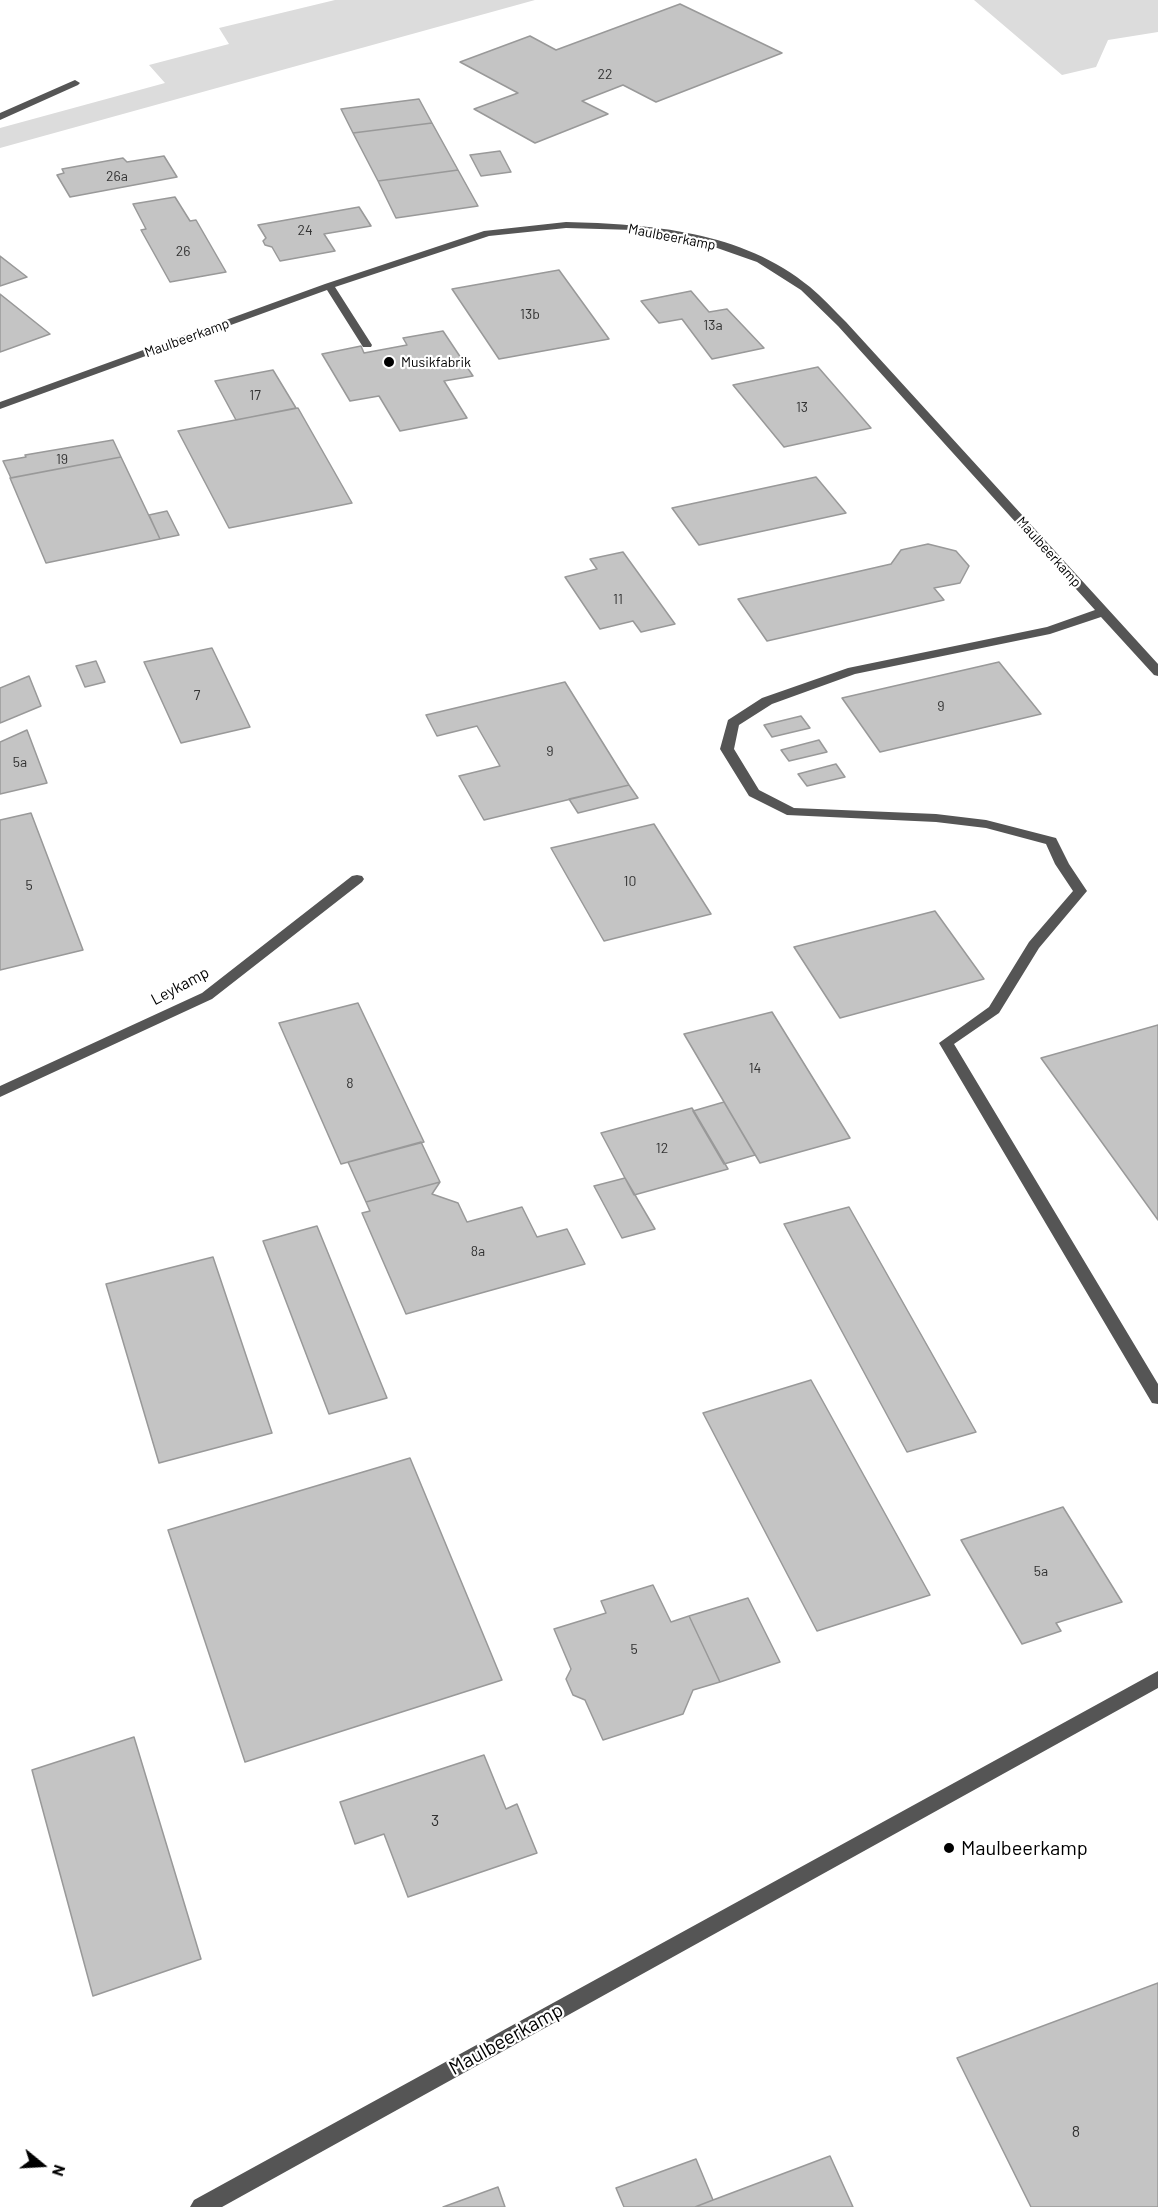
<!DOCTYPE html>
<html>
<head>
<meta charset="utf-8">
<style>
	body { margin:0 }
	#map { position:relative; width:1158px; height:2207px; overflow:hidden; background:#fff; font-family:Barlow,sans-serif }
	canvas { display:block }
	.north { position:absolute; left:12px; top:2135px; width:60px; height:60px; -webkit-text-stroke:4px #fff; paint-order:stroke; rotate:108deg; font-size:16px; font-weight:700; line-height:24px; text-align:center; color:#000 }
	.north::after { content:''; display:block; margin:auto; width:21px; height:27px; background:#000; clip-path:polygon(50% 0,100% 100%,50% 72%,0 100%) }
</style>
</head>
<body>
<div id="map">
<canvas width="1158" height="2207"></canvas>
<div class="north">N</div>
</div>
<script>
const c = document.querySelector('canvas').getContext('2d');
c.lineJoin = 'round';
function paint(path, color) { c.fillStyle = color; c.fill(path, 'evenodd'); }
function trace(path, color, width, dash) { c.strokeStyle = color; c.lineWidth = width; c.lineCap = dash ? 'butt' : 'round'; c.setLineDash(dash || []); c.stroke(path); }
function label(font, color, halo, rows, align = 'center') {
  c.font = font + ' Barlow,sans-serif'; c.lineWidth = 4.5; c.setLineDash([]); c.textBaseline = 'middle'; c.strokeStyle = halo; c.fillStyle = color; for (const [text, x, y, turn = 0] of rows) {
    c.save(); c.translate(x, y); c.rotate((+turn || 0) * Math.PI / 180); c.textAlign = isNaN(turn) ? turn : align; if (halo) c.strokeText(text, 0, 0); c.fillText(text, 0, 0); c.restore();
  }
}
paint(new Path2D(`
	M335 0H535L0 148V128L165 83 149 65 229 44 219 28Z
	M974 0H1158V32L1108 40 1096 67 1062 75Z`), '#dcdcdc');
const building = new Path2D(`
	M680 4 782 53 656 102 623 85 582 101 608 114 535 143 474 109 518 93 460 62 530 36 556 50Z
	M419 99 432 123 353 133 341 109Z
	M432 123 458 170 378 181 353 133Z
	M500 151 511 172 481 176 470 155Z
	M164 156 177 177 70 197 57 175 64 173 62 169 101 162 123 158 127 162Z
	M458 170 478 206 396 218 378 181Z
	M175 197 190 221 196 220 226 272 170 282 141 230 146 229 133 204Z
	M359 207 371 226 324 234 335 251 280 261 272 247 265 245 263 241 266 238 258 225Z
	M0 256 27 277 0 286Z
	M559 270 609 339 499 359 452 289Z
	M691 291 709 312 727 309 764 348 712 359 682 319 659 323 641 301Z
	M0 294 50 334 0 352Z
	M443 331 473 376 444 381 467 418 400 431 379 396 350 401 322 354 361 346 364 353 407 345 403 338Z
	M818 367 871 428 784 447 733 385Z
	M273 370 296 408 236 420 215 381Z
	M298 408 352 503 229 528 178 431Z
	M113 440 121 457 11 478 3 461 26 457 25 455Z
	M121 457 160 539 46 563 10 478Z
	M816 477 846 513 699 545 672 508Z
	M167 511 179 535 160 539 149 515Z
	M928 544 956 551 969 566 960 583 934 588 944 600 767 641 738 599 891 564 901 550Z
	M623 552 675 624 641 632 633 621 600 629 565 577 597 569 590 559Z
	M212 648 250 727 181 743 144 662Z
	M96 661 105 682 85 687 76 666Z
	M999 662 1041 714 880 752 842 698Z
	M29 676 41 706 0 723V688Z
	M565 682 629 785 484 820 459 776 500 766 477 726 437 736 426 715Z
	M801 716 810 728 772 737 764 725Z
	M27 730 47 783 0 794V742Z
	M819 740 827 752 789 761 781 750Z
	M836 764 845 777 807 786 798 774Z
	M629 785 638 798 578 813 569 799Z
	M31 813 83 950 0 970V820Z
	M654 824 711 914 604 941 551 848Z
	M935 911 984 979 840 1018 794 947Z
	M358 1003 424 1142 341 1164 279 1023Z
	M772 1012 850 1138 760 1163 684 1034Z
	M1158 1025V1220L1041 1058Z
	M724 1102 755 1155 724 1164 693 1111Z
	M692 1108 728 1169 634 1195 601 1133Z
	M421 1142 440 1182 366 1202 348 1162Z
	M625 1178 655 1229 622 1238 594 1186Z
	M440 1182 432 1194 458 1203 467 1222 522 1207 537 1237 567 1229 585 1264 406 1314 362 1213 370 1211 366 1202Z
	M849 1207 976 1432 907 1452 784 1224Z
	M317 1226 387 1398 329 1414 263 1241Z
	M213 1257 272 1433 159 1463 106 1284Z
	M811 1380 930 1595 817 1631 703 1413Z
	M410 1458 502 1680 245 1762 168 1530Z
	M1063 1507 1122 1602 1056 1623 1061 1631 1022 1644 961 1540Z
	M653 1585 671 1622 689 1616 720 1682 693 1690 683 1714 603 1740 585 1700 573 1695 566 1679 571 1669 554 1629 606 1613 601 1601Z
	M748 1598 780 1662 720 1682 689 1616Z
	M134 1737 201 1959 93 1996 32 1770Z
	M484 1755 506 1809 517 1804 537 1853 408 1897 384 1834 355 1844 340 1802Z
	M1158 1983V2207H1031L957 2058Z
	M830 2156 853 2207H695L713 2200Z
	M696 2159 713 2200 695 2207H624L616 2188Z
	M498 2187 505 2207H443Z`);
paint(building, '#c4c4c4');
trace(building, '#999', 1.5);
paint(new Path2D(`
	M75 80 80 83 78 85 0 120V113Z
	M566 222C649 224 743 231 810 287 822 297 834 310 846 322L1158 664V676L1154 675 1101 617 1050 634 855 674 772 704 739 725 734 749 759 790 794 808 936 814 986 820 1056 838 1069 864 1087 891 1039 948 999 1013 954 1044 1158 1384V1404L1152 1403 939 1043 989 1007 1029 942 1073 891 1055 864 1046 844 986 828 936 822 787 815 749 796 720 749 728 720 762 698 848 668 1047 627 1095 610 838 326 801 290 757 262 703 243 634 230 566 228 489 236 335 287 372 345 371 347H363L327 290 0 409V402L325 284 484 231Z
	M357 875 362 876 364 879 362 882 212 999 0 1097V1086L202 993 352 876Z
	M1158 1671V1688L222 2207H190L194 2200Z`), '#555');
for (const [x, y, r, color] of [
	[389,362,6,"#000"],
	[949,1848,6,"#000"]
]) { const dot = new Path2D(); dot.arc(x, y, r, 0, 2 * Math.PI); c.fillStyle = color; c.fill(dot); trace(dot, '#fff', 2); }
label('14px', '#313131', null, [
	["22",605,74],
	["26a",117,176],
	["24",305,230],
	["26",183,251],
	["13b",530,314],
	["13a",713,325],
	["17",255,395],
	["13",802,407],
	["19",62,459],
	["11",618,599],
	["7",197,695],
	["9",941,706],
	["9",550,751],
	["5a",20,762],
	["10",630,881],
	["5",29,885],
	["14",755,1068],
	["8",350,1083],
	["12",662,1148],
	["8a",478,1251],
	["5a",1041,1571],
	["5",634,1649]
]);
label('14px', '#000', '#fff', [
	["Maulbeerkamp",672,237,11],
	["Maulbeerkamp",187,338,-20],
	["Maulbeerkamp",1049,552,48]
]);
label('14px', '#000', '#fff', [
	["Musikfabrik",401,362]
], 'left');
label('16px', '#000', '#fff', [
	["Leykamp",180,986,-28]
]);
label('16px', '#313131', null, [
	["3",435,1821],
	["8",1076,2132]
]);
label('20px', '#000', '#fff', [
	["Maulbeerkamp",961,1848]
], 'left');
label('20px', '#000', '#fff', [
	["Maulbeerkamp",506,2039,-29]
]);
</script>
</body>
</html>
